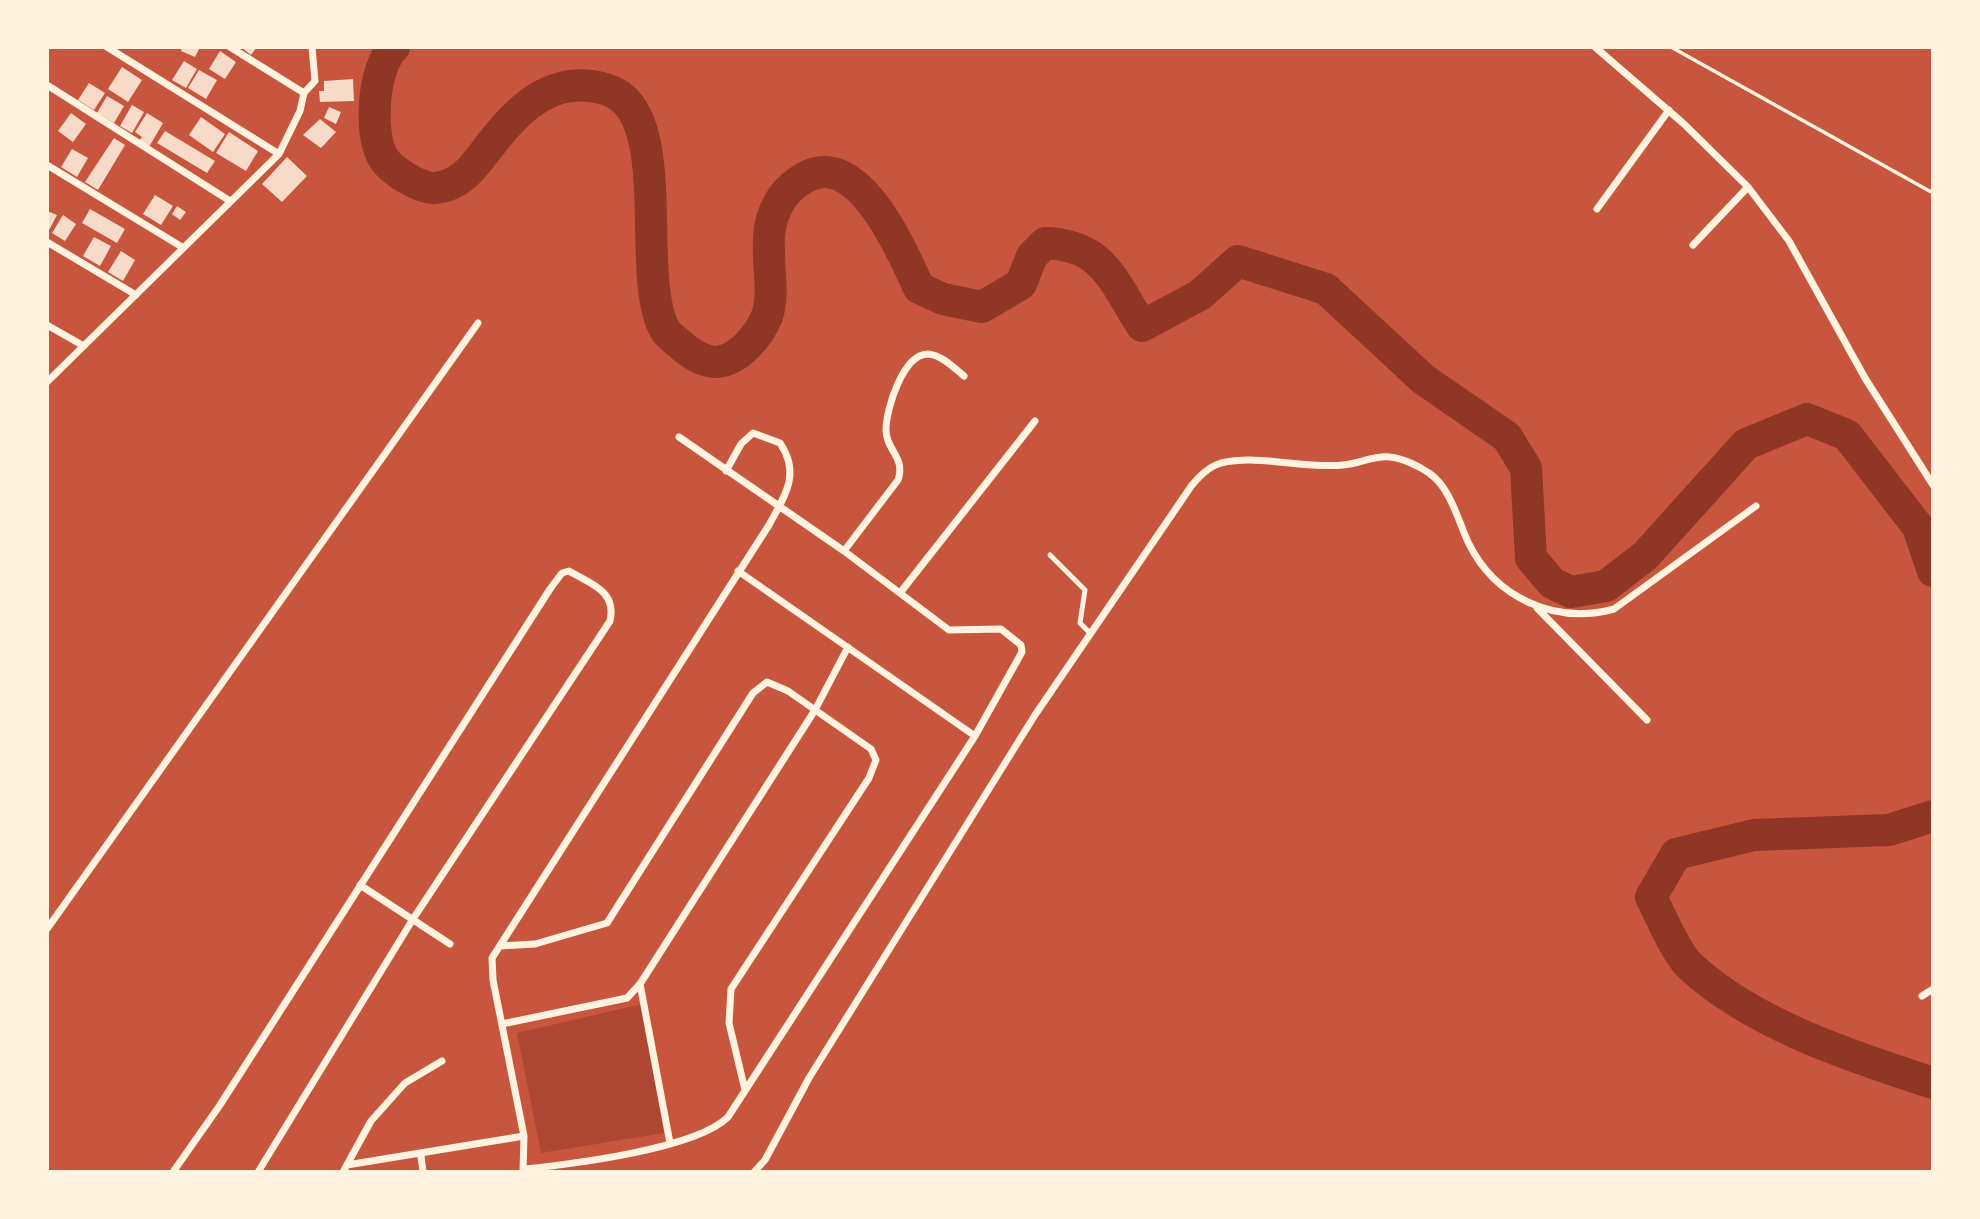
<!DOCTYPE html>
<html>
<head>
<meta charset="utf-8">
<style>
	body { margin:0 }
	#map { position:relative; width:1980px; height:1219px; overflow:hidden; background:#c8553d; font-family:"IBM Plex Sans",sans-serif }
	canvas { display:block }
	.frame { position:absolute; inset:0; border:49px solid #fff3e0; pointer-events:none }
</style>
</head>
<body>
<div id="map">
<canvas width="1980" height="1219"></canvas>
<div class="frame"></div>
</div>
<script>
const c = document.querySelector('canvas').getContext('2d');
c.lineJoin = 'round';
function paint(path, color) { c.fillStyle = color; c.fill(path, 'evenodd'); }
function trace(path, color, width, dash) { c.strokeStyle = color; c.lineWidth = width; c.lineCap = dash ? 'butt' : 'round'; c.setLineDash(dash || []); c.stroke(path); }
paint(new Path2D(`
	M642 1004 664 1133 541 1153 517 1033Z`), '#ae4732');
trace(new Path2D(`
	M394 47C373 67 368 135 384 159 392 171 422 190 436 188 463 185 476 163 491 144 521 105 556 73 608 90 676 112 634 275 665 330 668 335 676 341 681 345 689 353 704 362 716 362 738 361 759 336 767 316 777 288 762 248 773 216 780 197 788 188 804 178 858 146 902 251 919 288L943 299 982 307 1021 284 1032 256 1045 243C1105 245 1113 282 1142 326L1200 295 1238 261 1326 289 1423 379 1507 437 1526 468 1531 558 1552 583 1571 592 1606 586 1645 556 1746 444 1807 419 1847 435 1918 527 1933 571
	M1933 816 1889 830 1754 835 1676 854 1651 897C1661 916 1676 954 1691 967 1754 1025 1853 1057 1933 1083`), '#8f3625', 32);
paint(new Path2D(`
	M182 47H200L195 57 181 51Z
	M241 47H257L251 55Z
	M220 51 236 62 225 79 209 69Z
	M184 61 197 69 186 88 172 80Z
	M122 67 142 80 128 102 108 89Z
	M199 70 217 80 206 99 188 88Z
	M353 79 354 101 320 102 319 91H324V81Z
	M89 83 105 93 94 110 78 100Z
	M107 96 124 106 114 123 97 113Z
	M132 105 144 112 132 133 120 126Z
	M329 107 341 112 336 124 324 118Z
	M71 113 86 124 73 142 58 131Z
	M147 113 163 123 149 147 139 141 142 137 135 132Z
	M201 117 225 134 213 152 189 135Z
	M320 119 336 132 321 148 303 135Z
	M165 131 215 161 207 173 157 143Z
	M229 132 258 151 246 171 216 153Z
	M114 138 125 145 98 190 85 182Z
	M72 149 88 158 77 177 61 167Z
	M287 157 307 176 282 202 262 184Z
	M155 195 173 206 161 225 143 214Z
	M177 206 186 212 180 220 172 214Z
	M90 209 125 229 117 243 82 223Z
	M47 211 57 215 47 234Z
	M63 215 76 224 65 241 52 233Z
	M94 237 111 246 100 266 83 256Z
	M121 251 135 260 123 281 108 272Z`), '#f7dbc8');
trace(new Path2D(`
	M1671 47 1933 193`), '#fff3e0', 3.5);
trace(new Path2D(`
	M1050 555 1085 590 1080 623 1090 633`), '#fff3e0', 5);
trace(new Path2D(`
	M107 47 279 154
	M230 47 304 93
	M1595 47 1684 124 1748 187 1789 241 1865 378 1933 485
	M47 85 230 201
	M47 165 182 247
	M1597 209 1669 110
	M47 242 136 295
	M1693 245 1748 187
	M47 325 82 345
	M47 382 279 154 300 111 304 93 315 81 312 47
	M844 551 898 480C906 458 886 450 886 430 886 409 903 354 928 354 942 355 954 368 964 376
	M738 571 975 736
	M900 593 1035 421
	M1537 608 1647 720
	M360 885 450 944
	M47 929 478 323
	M500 946 535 944 607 923 753 693 767 682 788 691 871 749 876 760 869 778 731 989 729 1023 745 1090
	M640 984 670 1143
	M1922 996 1933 989
	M502 1024 627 998 640 984 815 710 848 647
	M421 1156 423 1172
	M347 1165 524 1136
	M525 1169C572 1164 696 1149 728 1117L975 736 1022 652 1021 645 1001 629 949 630 844 551 679 437
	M173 1172 220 1105 550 589 562 573 569 571C591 584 617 591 610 621L413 919 258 1172
	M343 1172 371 1121 405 1083 442 1061
	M523 1172 524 1136 493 980 492 958 769 525C785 495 801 474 780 443L753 433 741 444 726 471
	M754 1172 765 1160 809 1078 1035 715 1192 485C1200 476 1208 467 1221 463 1260 454 1304 469 1343 465 1359 464 1374 455 1390 457 1402 458 1419 466 1429 473 1450 487 1458 520 1468 542 1495 598 1555 625 1614 609L1756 506`), '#fff3e0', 7);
</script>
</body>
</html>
